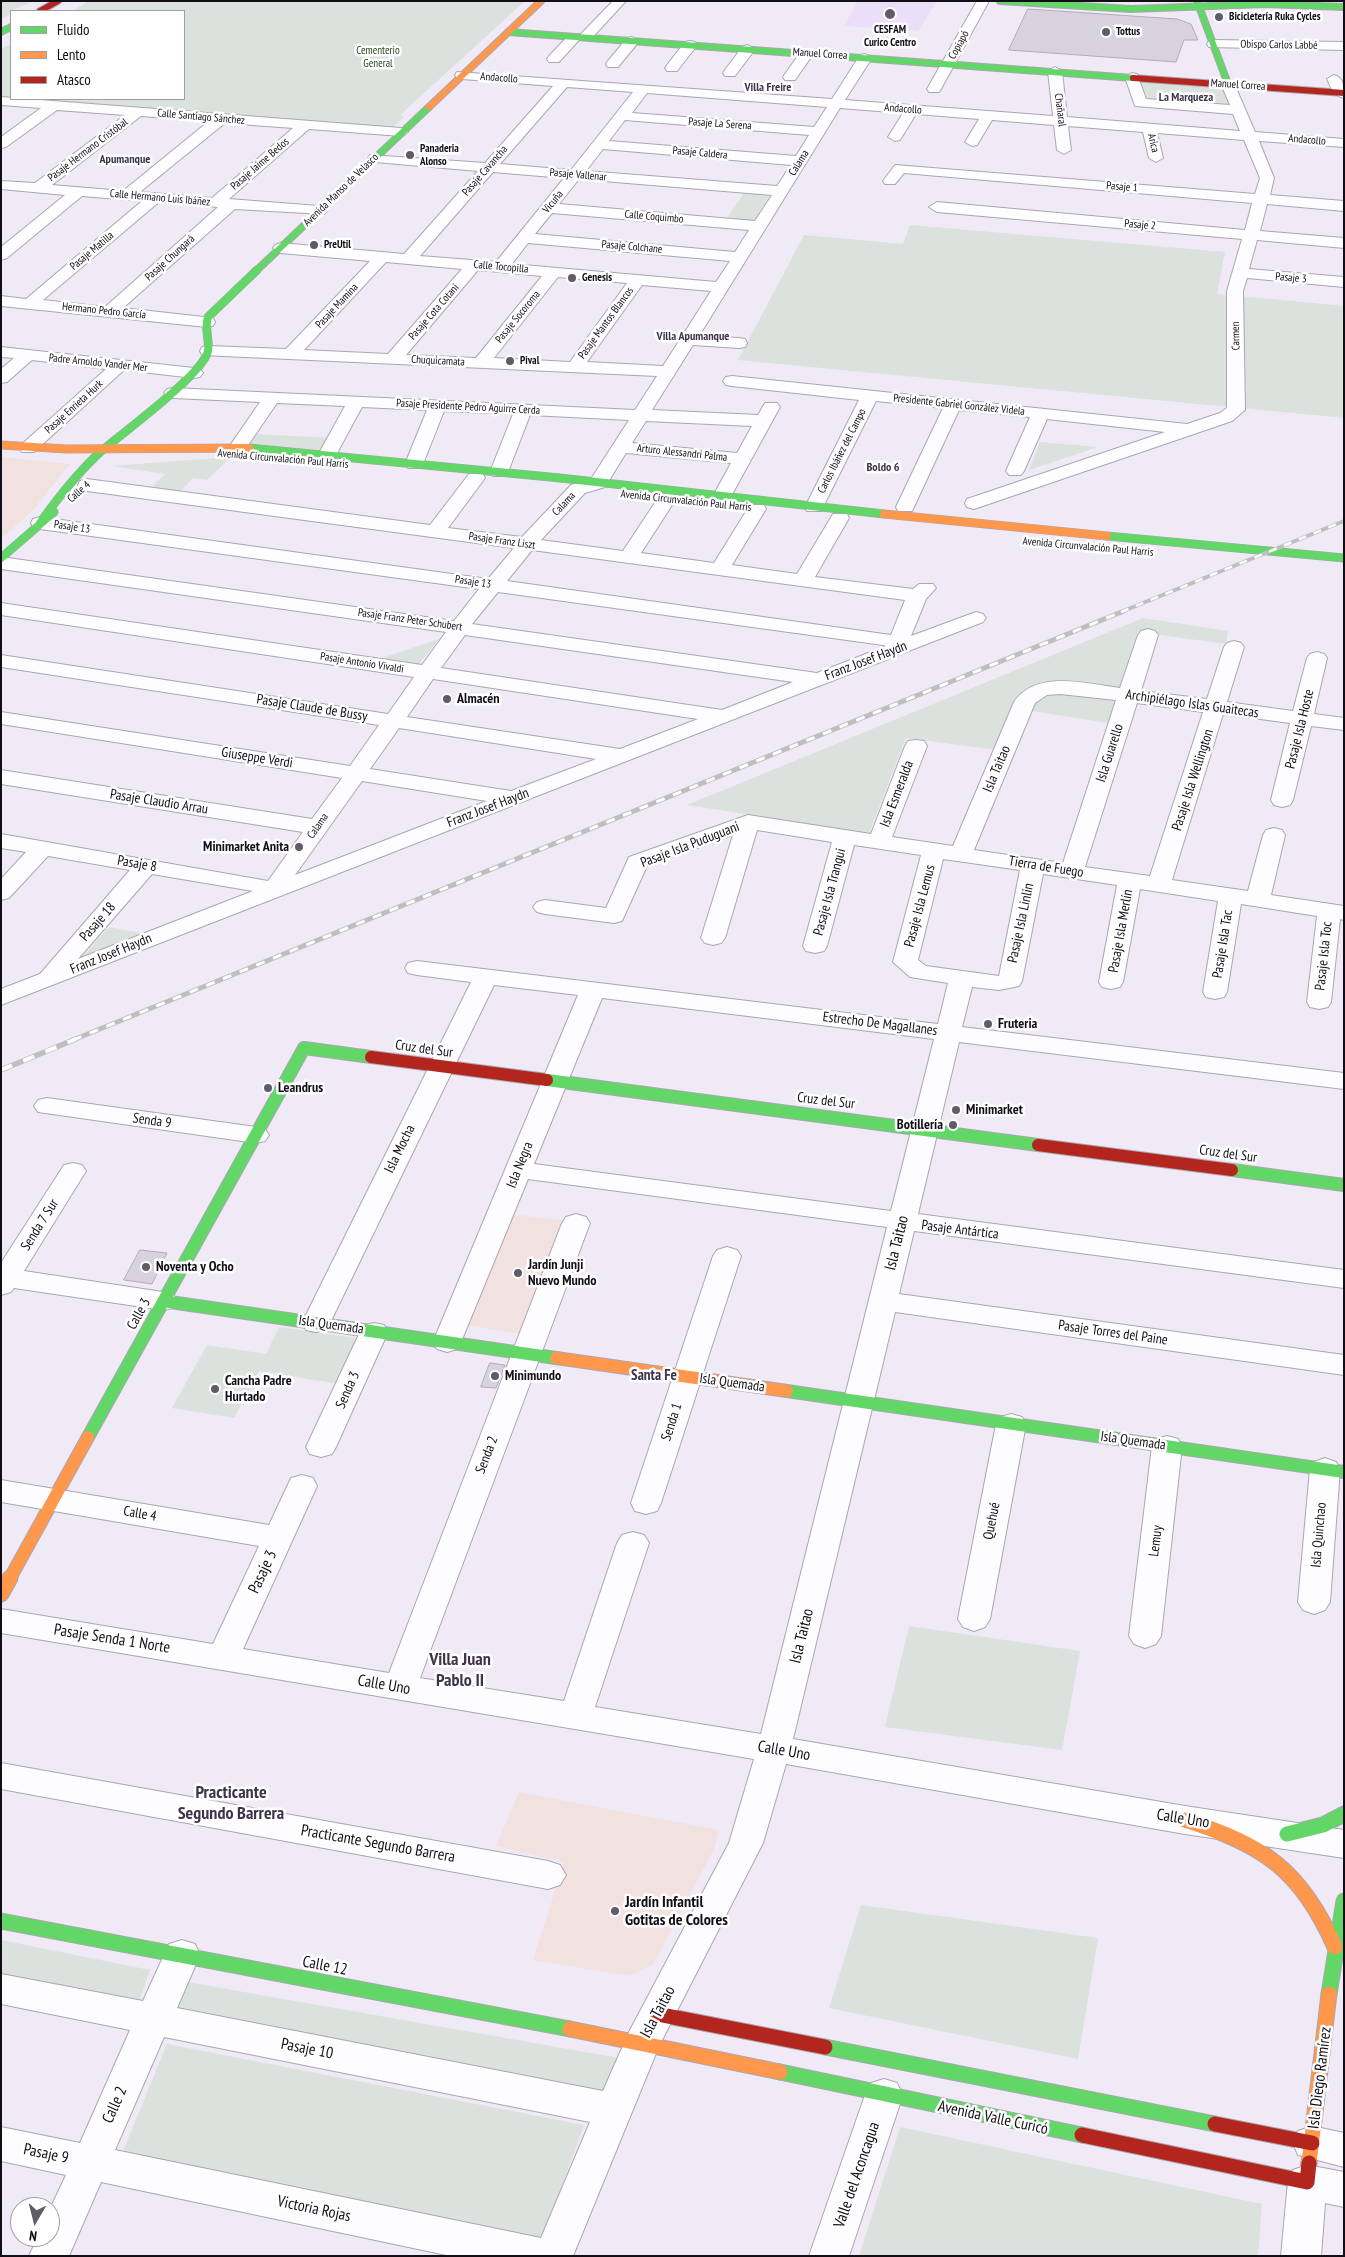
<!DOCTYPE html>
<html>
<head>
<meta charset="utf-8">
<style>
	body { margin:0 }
	#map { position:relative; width:1345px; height:2257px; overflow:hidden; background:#f0eaf7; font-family:"PT Sans Narrow",sans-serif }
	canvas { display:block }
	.frame { position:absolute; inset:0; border:2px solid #120e18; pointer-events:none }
	.legend { position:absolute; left:10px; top:10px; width:175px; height:90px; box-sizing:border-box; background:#fff; border:1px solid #a09fa3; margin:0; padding:6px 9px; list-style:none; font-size:15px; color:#120e18 }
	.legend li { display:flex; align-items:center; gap:10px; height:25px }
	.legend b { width:25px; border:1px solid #a09fa3 }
	.north { position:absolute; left:10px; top:2197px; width:50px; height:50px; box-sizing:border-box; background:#fff; border:1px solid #a09fa3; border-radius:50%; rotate:188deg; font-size:14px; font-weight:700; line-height:20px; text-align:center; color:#120e18 }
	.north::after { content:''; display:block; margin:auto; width:18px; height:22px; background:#605b66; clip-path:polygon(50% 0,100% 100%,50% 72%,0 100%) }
</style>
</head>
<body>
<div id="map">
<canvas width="1345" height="2257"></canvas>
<div class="frame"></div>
<ul class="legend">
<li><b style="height:6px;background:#63d668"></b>Fluido</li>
<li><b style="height:6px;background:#ff974d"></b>Lento</li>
<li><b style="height:6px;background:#b3261e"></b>Atasco</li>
</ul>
<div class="north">N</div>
</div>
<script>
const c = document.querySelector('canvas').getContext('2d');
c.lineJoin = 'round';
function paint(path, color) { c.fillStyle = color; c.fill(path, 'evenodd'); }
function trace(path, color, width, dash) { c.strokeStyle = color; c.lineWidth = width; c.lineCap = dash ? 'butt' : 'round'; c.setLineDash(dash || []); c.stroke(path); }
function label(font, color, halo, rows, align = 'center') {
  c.font = font + ' "PT Sans Narrow",sans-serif'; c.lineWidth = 5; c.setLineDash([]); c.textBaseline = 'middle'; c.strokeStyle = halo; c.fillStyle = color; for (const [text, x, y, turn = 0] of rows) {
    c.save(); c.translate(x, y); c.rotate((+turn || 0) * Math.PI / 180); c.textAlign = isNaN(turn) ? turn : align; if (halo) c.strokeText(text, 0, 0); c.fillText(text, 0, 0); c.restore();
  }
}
paint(new Path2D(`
	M858 1H937L918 31 844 26Z`), '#eadef9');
paint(new Path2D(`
	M1 457 70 464 33 510 1 539Z
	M512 1214 569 1221 526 1335 465 1325Z
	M519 1792 719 1830 715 1847 653 1965 629 1976 533 1960 564 1862 496 1846Z`), '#f1e2e0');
paint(new Path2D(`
	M1 1H34L11 11V14L1 19Z
	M89 1H525L400 115 404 117 392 128 1 98V49L11 44V99H184V11H72Z
	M1138 80 1224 86 1231 106 1144 100Z
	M744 193 770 195 754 221 727 218Z
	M910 225 1225 252 1217 294 1344 306V418L738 360 804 235 903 244Z
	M254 434 332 438 325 453 249 445Z
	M1040 442 1098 447 1029 470Z
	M218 458 229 459 207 480 193 478 178 494 149 490 165 474 112 466Z
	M1143 618 1228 631 1226 644 1138 632 1108 723 1012 708 997 750 906 738 869 833 687 805Z
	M439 639 415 669 370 662Z
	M109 927 141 933 82 957Z
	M279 1327 361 1339 339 1384 259 1371 234 1418 172 1408 207 1345 266 1354Z
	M909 1626 1080 1651 1062 1750 885 1727Z
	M861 1905 1098 1938 1078 2059 829 2008Z
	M1 1940 150 1970 137 2007 1 1980Z
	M187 1982 619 2058 599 2098 174 2015Z
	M167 2044 584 2125 542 2242 119 2161Z
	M900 2127 1262 2204 1258 2256H859Z`), '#dbe1dc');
const building = new Path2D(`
	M1028 9 1177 19 1191 24 1198 40H1184L1176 62 1009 50Z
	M140 1250 167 1253 152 1284 124 1280Z
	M490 1363 505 1365 496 1388 481 1387Z`);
paint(building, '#d8d2df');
trace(building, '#b1acb7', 1);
const street = new Path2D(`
	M613 1H626L590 40 580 39 559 62H549L547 59 549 56 570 34 580 35Z
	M977 1H989L941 89 939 92H929L927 89Z
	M632 37 639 41 637 44 618 67H608L606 64 608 61 627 38Z
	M1214 40 1344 42V50L1209 47 1207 44 1209 41Z
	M690 41 695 42 697 45 695 48 677 71H667L665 68 667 65 685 42Z
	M748 45 755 49 753 52 735 76H725L723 73 725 70 743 46Z
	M807 49 814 53 795 80H785L783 77 785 74 802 50Z
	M865 54 872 58 845 100 1053 116 1048 71 1055 67 1062 71 1067 117 1240 131 1233 114 1135 106 1125 77 1132 73 1137 74 1146 99 1230 105 1221 84 1223 81H1233L1255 132 1344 139V147L1259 141 1274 178 1270 195 1344 201V211L1267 204 1260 231 1344 238V248L1257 240 1249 269 1344 277V287L1247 278 1243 291 1245 410 1232 421 974 509 967 507 965 503 967 499 1165 432 1047 419 1024 471 1021 475H1009L1006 471 1030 417 959 410 914 507 912 511H898L896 507 943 408 876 401 821 511H807L805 507 859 400 732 386 726 385 723 381 726 377 732 376 1187 424 1220 413 1227 408V291L1242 239 937 212 929 207 937 202 1245 230 1252 203 904 173 895 184H885L883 181 895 165 1255 194 1260 178 1244 140 1157 133 1163 158 1156 162 1149 158 1143 132 1068 126 1071 150 1064 154 1057 150 1054 125 992 120 977 145 972 146 965 142 979 119 916 114 900 140 895 141 888 137 903 113 840 108 699 336 739 338 745 339 747 343 745 347 739 348 693 345 652 410 758 415 765 403H777L780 407 729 500H715L713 496 731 463 626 453 605 487 585 493 541 540 623 551 660 495H674L676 499 641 553 714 563 750 505H764L766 509 732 565 797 574 833 514H847L849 518 815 577 913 589 919 584H933L936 588 926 599 911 636 976 612 983 614 986 618 983 622 1 1005V989L40 974 130 870 48 856 9 898 1 900V879L26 852 1 848V834L268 881 303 832 1 784V770L312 819 342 778 1 724V712L350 766 379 725 1 667V655L388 714 414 677 1 615V603L422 665 446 632 1 569V557L454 621 479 589 40 529 33 527 31 523 33 519 40 517 488 579 514 548 87 491 80 489 78 485 80 481 87 479 430 525 469 474H483L485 478 448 528 522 537 571 485 591 479 629 420 530 415 508 472 505 476H493L490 472 513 414 444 411 423 464 420 468H408L405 464 427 410 362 407 336 455 333 459H321L318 455 345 406 277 403 244 451H232L229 447 260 402 173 398 167 397 164 393 167 389 173 388 635 410 657 376 202 355 200 351 202 347 208 346 286 349 370 261 281 253 273 248 275 245 281 243 404 254 478 171 375 162 368 158 370 155 485 163 553 86 462 79 457 78 455 75 457 72 832 99 860 55ZM567 87 633 92 571 170 500 164ZM647 93 827 107 814 127 632 113ZM625 120 809 135 796 156 609 141ZM603 149 791 165 777 186 586 171ZM493 172 564 178 496 262 420 256ZM579 179 772 195 755 221 559 204ZM552 213 749 230 735 252 535 234ZM528 243 730 261 716 282 512 264ZM386 262 462 269 388 354 304 350ZM478 270 542 276 476 358 406 355ZM558 277 627 283 570 362 494 358ZM642 285 711 291 663 366 587 362ZM646 421 752 426 737 453 632 443ZM532 550 905 600 891 635 507 581ZM498 592 883 645 886 646 817 673 472 624ZM465 635 793 682 722 710 441 668ZM433 679 698 719 620 749 407 717ZM399 728 596 759 511 791 370 769ZM362 781 487 801 295 875ZM152 874 253 891 78 959Z
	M1334 75C1345 78 1344 89 1344 98 1334 96 1331 88 1327 79Z
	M1 97 401 128 408 132 401 136 309 129 229 199 319 206 324 208 327 211 324 214 235 209 123 308 213 318 215 322 213 326 207 327 1 306V296L26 299 142 201 82 196 7 258 1 260V247L65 195 1 189V181L35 183 125 115 57 110 6 147 1 148V137L41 108 1 105ZM141 116 209 121 123 191 52 185ZM225 123 293 128 212 198 140 192ZM159 202 218 207 105 307 43 300Z
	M1 347 194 368 200 369 203 373 200 377 194 378 124 370 34 452H22L19 448 22 444 106 369 32 360 7 382 1 383V369L14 358 1 357Z
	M1148 629 1155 631 1158 635 1141 691 1207 699 1224 647 1227 643 1234 641 1241 643 1244 647 1227 702 1293 711 1307 658 1310 654 1317 652 1324 654 1327 658 1314 714 1344 718V730L1311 726 1293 800 1290 805 1282 807 1274 805 1271 800 1290 723 1223 714 1172 880 1248 891 1263 835 1266 830 1274 828 1282 830 1285 835 1271 895 1344 906V920L1340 919 1331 1002 1328 1007 1319 1009 1310 1007 1307 1002 1317 916 1241 904 1227 992 1224 997 1215 999 1206 997 1203 992 1218 901 1140 889 1123 982 1120 987 1111 989 1102 987 1099 982 1117 885 1043 874 1022 981 1019 986 999 990 972 987 962 1027 1344 1073V1089L959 1042 918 1214 1344 1270V1288L914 1231 899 1294 1344 1355V1375L895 1312 793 1739 1185 1806 1344 1830V1858L1185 1834 786 1764 763 1843 659 2046 573 2256H451L101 2182 69 2256H29L38 2237H50V2209L66 2175 1 2161V2127L80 2143 130 2030 1 2004V1974L143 2001 169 1944 182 1940 195 1944 200 1955 177 2008 603 2091 629 2032 729 1843 754 1759 1 1633V1609L213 1644 259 1546 1 1502V1480L269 1525 291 1478 302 1475 313 1478 317 1486 243 1649 389 1673 562 1223 566 1217 576 1214 586 1217 590 1223 420 1678 564 1701 617 1543 622 1535 633 1532 644 1535 649 1543 595 1707 761 1734 887 1227 528 1179 461 1342 457 1349 447 1352 437 1349 433 1342 578 995 494 985 330 1323 326 1330 316 1332 306 1330 302 1323 471 982 417 975 408 973 405 968 408 963 417 961 938 1024 948 983 910 977 893 962 921 855 854 845 827 946 824 951 815 953 806 951 803 946 832 842 757 830 725 938 721 943 713 945 705 943 701 938 733 835 647 866 622 921 614 923 545 914 537 912 533 907 537 902 545 900 606 908 629 857 748 815 871 834 905 746 908 741 916 740 924 741 927 746 892 837 953 846 1014 702C1037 669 1087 684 1120 688L1138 635 1141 631ZM1060 694 1116 700 1063 863 974 850 1035 703 1047 695ZM1137 703 1203 712 1150 876 1085 867ZM943 859 1020 870 999 976 926 966 918 960ZM602 998 934 1039 891 1211 534 1164ZM164 2037 590 2122 541 2238 115 2150Z
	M47 1098 256 1127 265 1129 269 1135 265 1141 256 1143 38 1112 34 1106 38 1100Z
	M73 1163 82 1165 86 1171 24 1271 163 1292 173 1294 177 1301 173 1308 163 1310 14 1288 11 1292 1 1295V1263L64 1165Z
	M727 1247 737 1250 741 1256 661 1503 657 1511 646 1514 635 1511 631 1503 713 1256 717 1250Z
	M374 1323 384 1325 388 1332 336 1447 332 1454 321 1457 310 1454 306 1447 360 1332 364 1325Z
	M1011 1414 1022 1417 1026 1424 990 1619 985 1627 974 1631 963 1627 958 1619 996 1424 1000 1417Z
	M1167 1436 1178 1439 1182 1446 1161 1636 1156 1644 1145 1648 1134 1644 1129 1636 1152 1446 1156 1439Z
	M1325 1458 1336 1462 1340 1469 1330 1602 1325 1610 1314 1614 1303 1610 1298 1602 1310 1469 1314 1462Z
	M1 1763 548 1861 560 1865 566 1875 560 1885 548 1889 1 1789Z
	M884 2079 897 2083 903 2095 849 2256H809L865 2095 871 2083Z
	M1312 2126 1344 2133V2167L1298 2155 1293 2143 1298 2131Z
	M1307 2165 1344 2172V2207L1325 2203 1321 2256H1281L1288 2182 1293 2170Z`);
const fastFar3 = new Path2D(`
	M1000 1 1131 9 1266 4 1344 7
	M1197 1 1228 84
	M1 32 11 27
	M508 32 1133 78
	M256 271 429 107`);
const fastFar2 = new Path2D(`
	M249 448 560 478 884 514
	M40 523C57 499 75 476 97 455 119 435 202 376 208 351 210 340 204 330 208 317L257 270
	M1107 536 1344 558
	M1 558 54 512`);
const fastFar1 = new Path2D(`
	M547 1080 1038 1145
	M1232 1170 1344 1185
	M163 1301 556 1358
	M787 1391 1344 1472
	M88 1437 304 1048 371 1057`);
const fast = new Path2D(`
	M1287 1834 1323 1825 1344 1814
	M1 1921 570 2029
	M1329 1994 1344 1901
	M825 2047 1215 2124
	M780 2072 1082 2135`);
const slowFar3 = new Path2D(`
	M429 107 541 1`);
const slowFar2 = new Path2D(`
	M1 445 66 449 249 448
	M884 514 1107 536`);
const slowFar1 = new Path2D(`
	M556 1358 787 1391
	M9 1580 88 1437`);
const slow = new Path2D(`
	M1 1594 10 1578
	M1185 1820C1264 1845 1301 1870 1335 1947
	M570 2029 780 2072
	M1309 2163 1329 1994`);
const jamFar2 = new Path2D(`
	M40 11 58 1
	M1133 78 1344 93`);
const jamFar1 = new Path2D(`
	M371 1057 547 1080
	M1038 1145 1232 1170`);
const jam = new Path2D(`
	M657 2014 825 2047
	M1215 2124 1312 2143
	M1082 2135 1307 2182 1309 2163`);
trace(street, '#aba6b1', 2);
trace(fastFar3, '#aba6b1', 8);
trace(fastFar2, '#aba6b1', 9);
trace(fastFar1, '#aba6b1', 14);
trace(fast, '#aba6b1', 17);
trace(slowFar3, '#aba6b1', 8);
trace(slowFar2, '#aba6b1', 9);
trace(slowFar1, '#aba6b1', 14);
trace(slow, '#aba6b1', 17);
trace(jamFar2, '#aba6b1', 8);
trace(jamFar1, '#aba6b1', 14);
trace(jam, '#aba6b1', 17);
paint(street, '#fdfcfe');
trace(fastFar3, '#63d668', 6);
trace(fastFar2, '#63d668', 8);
trace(fastFar1, '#63d668', 12);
trace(fast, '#63d668', 15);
trace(slowFar3, '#ff974d', 6);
trace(slowFar2, '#ff974d', 8);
trace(slowFar1, '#ff974d', 12);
trace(slow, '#ff974d', 15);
trace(jamFar2, '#b3261e', 6);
trace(jamFar1, '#b3261e', 12);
trace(jam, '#b3261e', 15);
const railFar2 = new Path2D(`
	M1121 612 1344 521`);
const railFar1 = new Path2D(`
	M73 1040 1124 611`);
const rail = new Path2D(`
	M1 1070 76 1039`);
trace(railFar2, '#bebdc0', 4);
trace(railFar1, '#bebdc0', 5);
trace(rail, '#bebdc0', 5.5);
trace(railFar2, '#fff', 2.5, [8]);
trace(railFar1, '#fff', 3, [9]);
trace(rail, '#fff', 4, [12]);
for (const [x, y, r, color] of [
	[890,14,6,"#605b66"],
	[1219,17,5,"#605b66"],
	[1106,32,5,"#605b66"],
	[410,155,5,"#605b66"],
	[314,245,5,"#605b66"],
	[572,278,5,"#605b66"],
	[510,361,5,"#605b66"],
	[447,699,5,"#605b66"],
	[299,847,5,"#605b66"],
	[988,1024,5,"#605b66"],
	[268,1088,5,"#605b66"],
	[956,1110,5,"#605b66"],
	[953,1125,5,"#605b66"],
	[146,1267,5,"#605b66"],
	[518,1273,5,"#605b66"],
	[495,1376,5,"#605b66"],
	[215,1389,5,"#605b66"],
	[615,1911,5,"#605b66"]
]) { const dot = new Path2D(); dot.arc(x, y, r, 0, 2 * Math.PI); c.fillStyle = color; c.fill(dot); trace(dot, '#fff', 2); }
label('bold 11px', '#120e18', '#fff', [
	["Bicicletería Ruka Cycles",1229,17],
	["CESFAM",890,30,"center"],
	["Curico Centro",890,43,"center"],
	["Tottus",1116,32],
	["Panaderia",420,149],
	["Alonso",420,162],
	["PreUtil",324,245],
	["Genesis",582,278],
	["Pival",520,361]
], 'left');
label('11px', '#120e18', '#fff', [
	["Copiapó",959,45,-61],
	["Obispo Carlos Labbé",1279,45,1],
	["Manuel Correa",820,54,4],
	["Andacollo",499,78,4],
	["Manuel Correa",1238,85,4],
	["Andacollo",903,109,4],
	["Chañaral",1060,110,83],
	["Calle Santiago Sánchez",201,117,5],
	["Pasaje La Serena",720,124,4],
	["Andacollo",1307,140,5],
	["Arica",1153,143,76],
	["Pasaje Hermano Cristóbal",88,150,-37],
	["Pasaje Caldera",700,153,5],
	["Calama",799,163,-58],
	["Pasaje Jaime Bedos",260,164,-41],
	["Pasaje Cavancha",485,171,-49],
	["Pasaje Vallenar",578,175,5],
	["Pasaje 1",1122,187,5],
	["Avenida Manso de Velasco",341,190,-44],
	["Calle Hermano Luis Ibáñez",160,198,5],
	["Vicuña",553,202,-51],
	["Calle Coquimbo",654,217,5],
	["Pasaje 2",1140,225,5],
	["Pasaje Colchane",632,247,5],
	["Pasaje Matilla",92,251,-40],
	["Pasaje Chungará",170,258,-42],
	["Calle Tocopilla",501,267,5],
	["Pasaje 3",1291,278,5],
	["Pasaje Mamina",337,306,-47],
	["Hermano Pedro García",104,311,6],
	["Pasaje Cota Cotani",434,312,-49],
	["Pasaje Socoroma",518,317,-51],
	["Pasaje Mantos Blancos",606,323,-54],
	["Carmen",1236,336,-91],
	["Chuquicamata",438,361,3],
	["Padre Arnoldo Vander Mer",98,363,6],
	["Presidente Gabriel González Videla",959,405,6],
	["Pasaje Enrieta Hurk",74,407,-42],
	["Pasaje Presidente Pedro Aguirre Cerda",468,407,3],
	["Carlos Ibáñez del Campo",842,451,-63],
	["Arturo Alessandri Palma",682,453,6],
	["Avenida Circunvalación Paul Harris",283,459,5],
	["Calle 4",79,492,-41],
	["Avenida Circunvalación Paul Harris",686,501,6],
	["Calama",564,504,-47],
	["Pasaje 13",72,527,8],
	["Pasaje Franz Liszt",502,541,8],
	["Avenida Circunvalación Paul Harris",1088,547,5],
	["Pasaje 13",473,582,8],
	["Pasaje Franz Peter Schubert",410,620,8],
	["Pasaje Antonio Vivaldi",362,663,9],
	["Calama",318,826,-55]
]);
label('11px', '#244319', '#fff', [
	["Cementerio",378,51],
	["General",378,64]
]);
label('bold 12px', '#3e334b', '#fff', [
	["Villa Freire",768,88],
	["La Marqueza",1186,98],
	["Apumanque",125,160],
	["Villa Apumanque",693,337],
	["Boldo 6",883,468]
]);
label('14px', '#120e18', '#fff', [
	["Franz Josef Haydn",866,661,-21],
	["Archipiélago Islas Guaitecas",1192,704,8],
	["Pasaje Claude de Bussy",312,708,9],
	["Pasaje Isla Hoste",1300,729,-76],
	["Isla Guarello",1110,753,-72],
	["Giuseppe Verdi",257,758,9],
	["Isla Taitao",997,769,-67],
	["Pasaje Isla Wellington",1193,780,-72],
	["Isla Esmeralda",897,794,-69],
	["Pasaje Claudio Arrau",159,802,9],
	["Franz Josef Haydn",488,808,-21],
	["Pasaje Isla Puduguani",690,845,-21],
	["Pasaje 8",137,864,10],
	["Tierra de Fuego",1046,867,9],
	["Pasaje Isla Trangui",830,892,-75],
	["Pasaje Isla Lemus",920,906,-75],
	["Pasaje 18",98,922,-49],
	["Pasaje Isla Linlin",1021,923,-78],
	["Pasaje Isla Merlín",1121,931,-80],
	["Pasaje Isla Tac",1223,944,-81],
	["Franz Josef Haydn",111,954,-22],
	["Pasaje Isla Toc",1324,956,-84],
	["Estrecho De Magallanes",880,1024,7],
	["Cruz del Sur",424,1049,8],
	["Cruz del Sur",826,1101,7],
	["Senda 9",152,1121,8],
	["Isla Mocha",400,1149,-64],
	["Cruz del Sur",1228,1154,8],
	["Isla Negra",520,1165,-68],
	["Senda 7 Sur",40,1225,-58],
	["Pasaje Antártica",960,1230,7],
	["Calle 3",139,1314,-61],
	["Isla Quemada",331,1325,8],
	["Pasaje Torres del Paine",1113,1333,8],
	["Isla Quemada",732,1383,8],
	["Senda 3",348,1390,-66],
	["Senda 1",672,1422,-72],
	["Isla Quemada",1133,1441,8],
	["Senda 2",487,1455,-69],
	["Calle 4",140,1514,10],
	["Quehué",992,1521,-79],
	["Isla Quinchao",1319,1535,-85],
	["Lemuy",1156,1541,-83]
]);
label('bold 14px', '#120e18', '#fff', [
	["Almacén",457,699],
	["Minimarket Anita",289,847,"right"],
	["Fruteria",998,1024],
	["Leandrus",278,1088],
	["Minimarket",966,1110],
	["Botillería",943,1125,"right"],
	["Jardín Junji",528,1265],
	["Nuevo Mundo",528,1281],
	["Noventa y Ocho",156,1267],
	["Minimundo",505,1376],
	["Cancha Padre",225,1381],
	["Hurtado",225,1397]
], 'left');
label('bold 15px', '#3e334b', '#fff', [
	["Santa Fe",654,1376]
]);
label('16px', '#120e18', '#fff', [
	["Isla Taitao",897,1243,-76],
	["Pasaje 3",263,1572,-65],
	["Isla Taitao",802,1636,-76],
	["Pasaje Senda 1 Norte",112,1639,9],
	["Calle Uno",384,1685,10],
	["Calle Uno",784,1751,10],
	["Calle Uno",1183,1819,9],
	["Practicante Segundo Barrera",378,1844,10],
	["Calle 12",325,1966,11],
	["Isla Taitao",658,2012,-62],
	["Pasaje 10",307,2049,11],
	["Isla Diego Ramírez",1320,2078,-83],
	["Calle 2",115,2105,-66],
	["Avenida Valle Curicó",993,2118,12],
	["Pasaje 9",46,2154,12],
	["Valle del Aconcagua",857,2175,-71],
	["Victoria Rojas",314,2209,12]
]);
label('bold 16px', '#120e18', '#fff', [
	["Jardín Infantil",625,1902],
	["Gotitas de Colores",625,1920]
], 'left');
label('bold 18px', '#3e334b', '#fff', [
	["Villa Juan",460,1660],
	["Pablo II",460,1681],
	["Practicante",231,1793],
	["Segundo Barrera",231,1814]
]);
</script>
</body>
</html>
